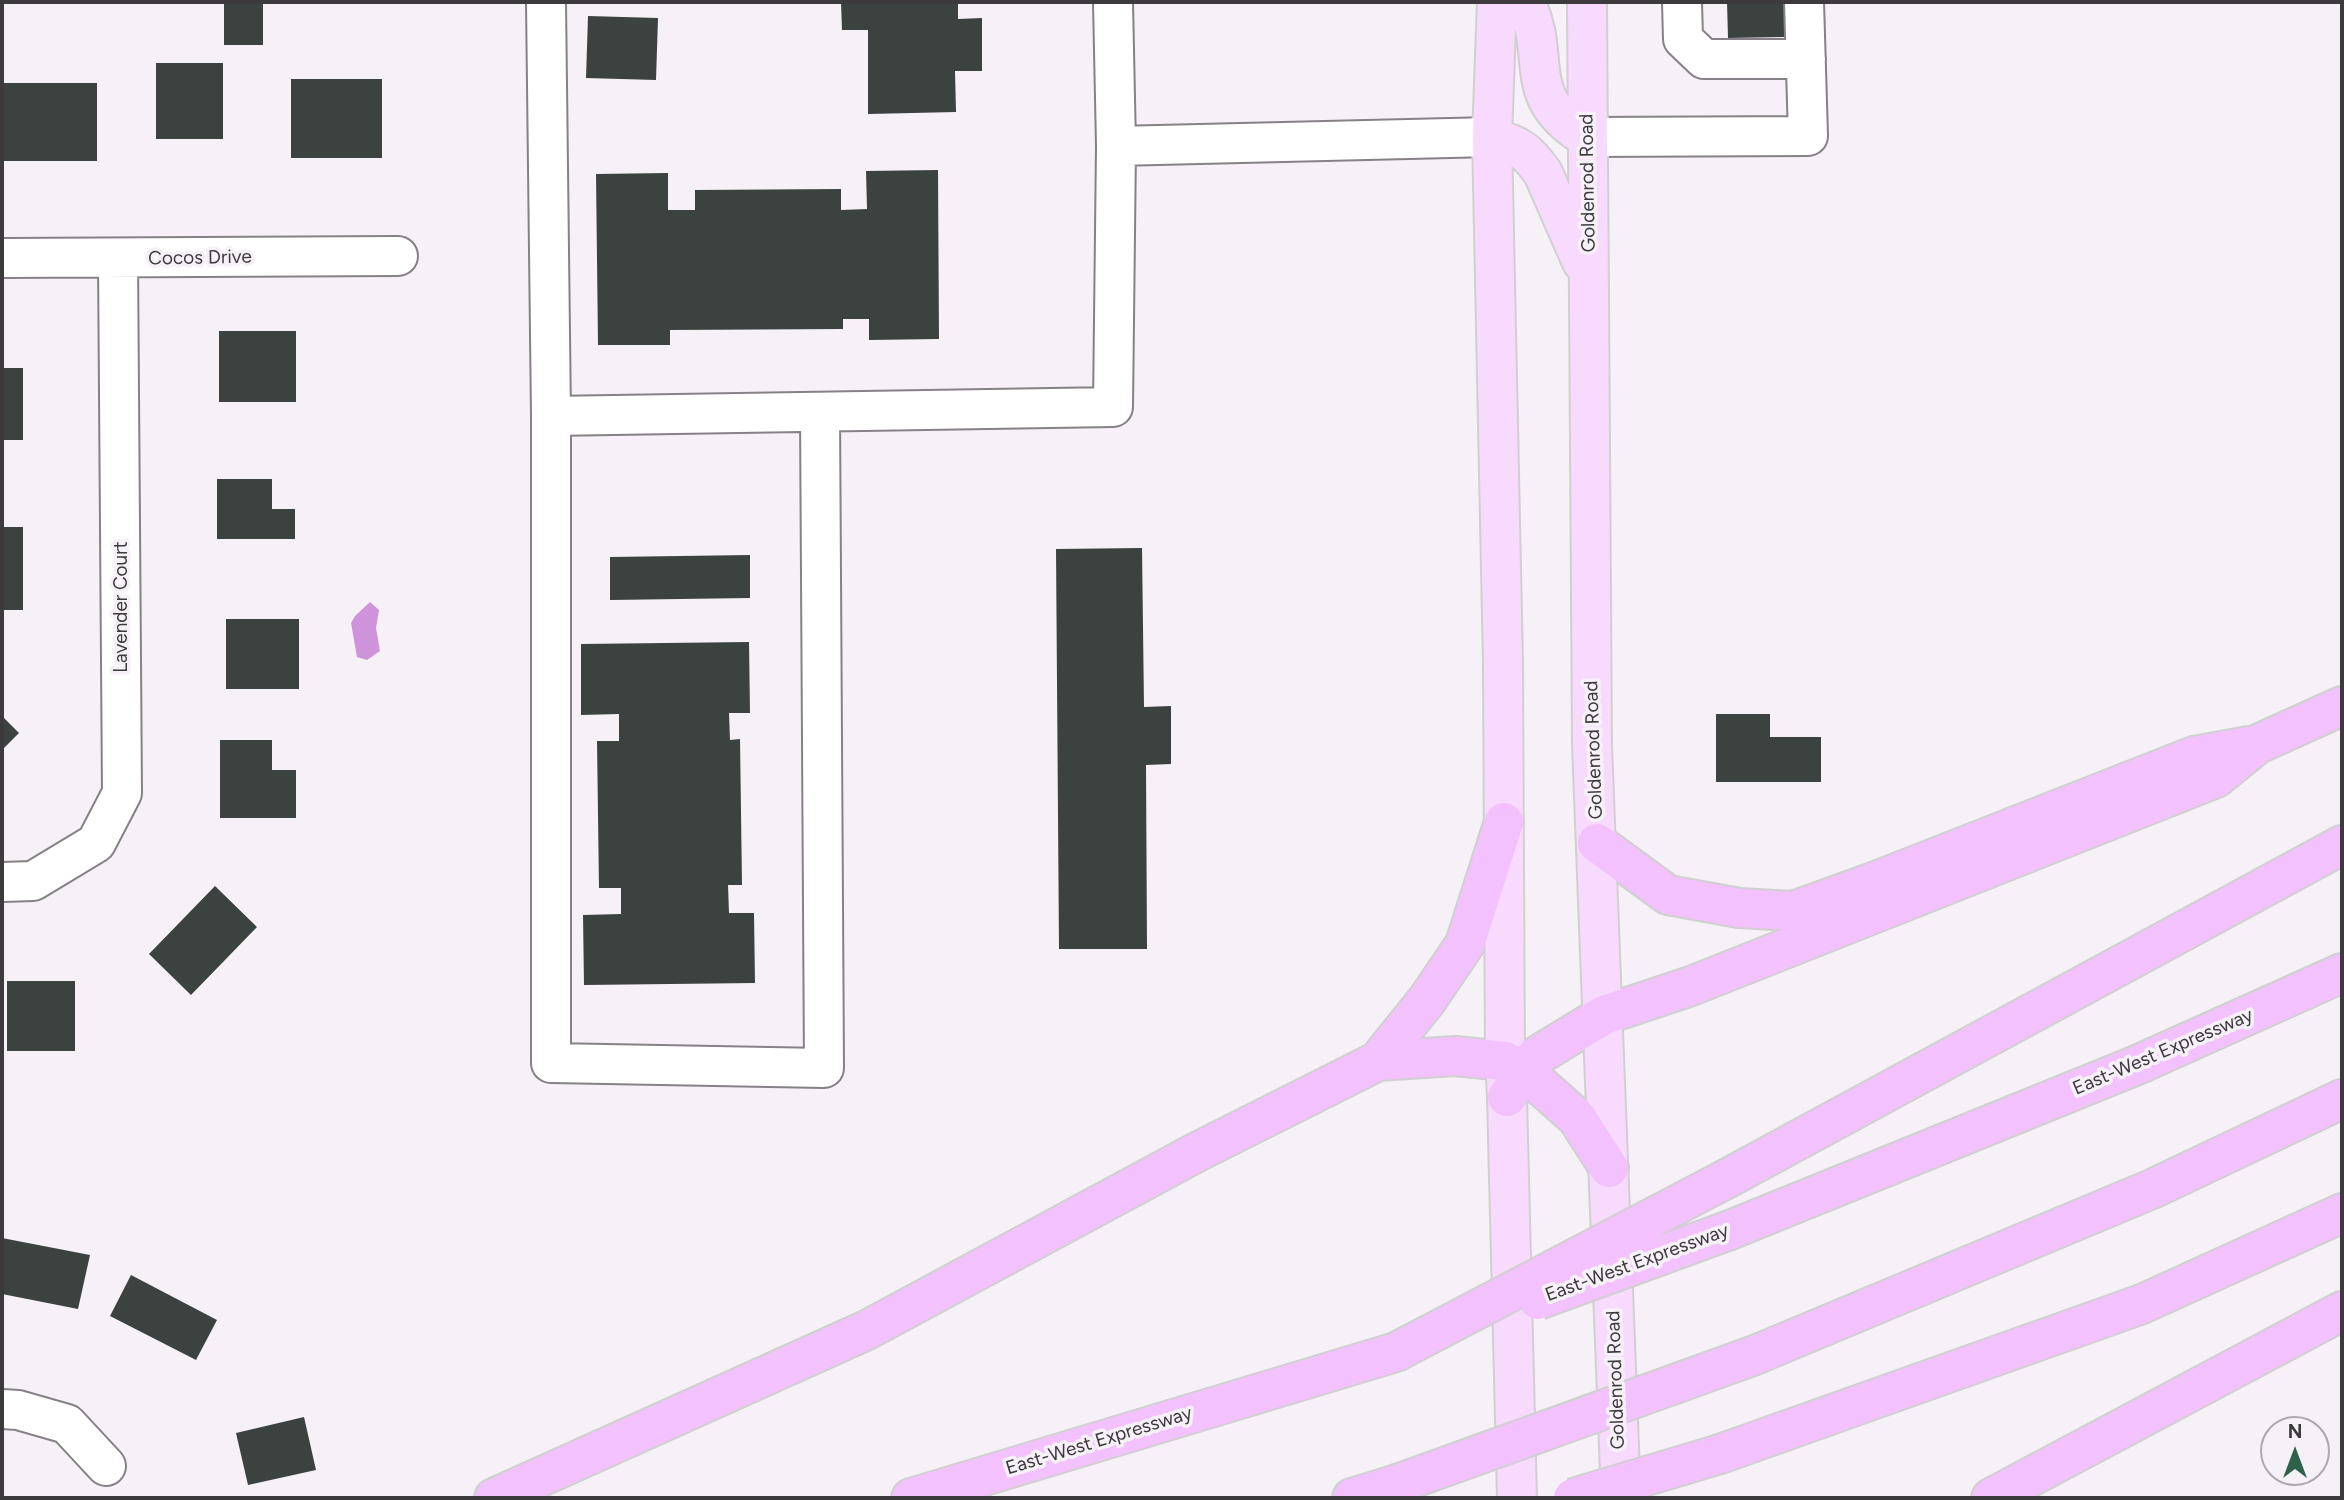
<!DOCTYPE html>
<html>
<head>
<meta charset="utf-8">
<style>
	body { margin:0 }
	#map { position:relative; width:2344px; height:1500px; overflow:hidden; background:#f6f1f7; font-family:Figtree,sans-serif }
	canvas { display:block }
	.frame { position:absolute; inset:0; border:4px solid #3c3a3c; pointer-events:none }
	.north { position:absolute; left:2260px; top:1416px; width:70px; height:70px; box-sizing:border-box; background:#f6f1f7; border:2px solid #aca8ac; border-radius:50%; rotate:0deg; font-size:19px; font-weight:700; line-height:28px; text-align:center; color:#3c3a3c }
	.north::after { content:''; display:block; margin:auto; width:24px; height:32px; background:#2e634a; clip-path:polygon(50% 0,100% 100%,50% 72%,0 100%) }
</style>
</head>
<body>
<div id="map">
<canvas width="2344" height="1500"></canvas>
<div class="frame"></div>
<div class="north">N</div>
</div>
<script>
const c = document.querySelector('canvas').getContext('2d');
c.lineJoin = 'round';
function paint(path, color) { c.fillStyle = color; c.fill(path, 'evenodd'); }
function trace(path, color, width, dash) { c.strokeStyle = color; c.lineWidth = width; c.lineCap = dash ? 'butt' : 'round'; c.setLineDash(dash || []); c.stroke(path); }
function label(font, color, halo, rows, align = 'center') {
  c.font = font + ' Figtree,sans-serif'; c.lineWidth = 7; c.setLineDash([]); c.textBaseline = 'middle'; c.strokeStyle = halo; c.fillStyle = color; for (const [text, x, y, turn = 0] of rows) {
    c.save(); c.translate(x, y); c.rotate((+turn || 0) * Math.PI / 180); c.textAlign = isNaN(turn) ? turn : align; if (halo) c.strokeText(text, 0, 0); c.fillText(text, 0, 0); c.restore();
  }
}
paint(new Path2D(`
	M370 602 379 610 376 628 380 651 367 660 357 657 351 623 355 616Z`), '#cf93db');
paint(new Path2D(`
	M224 2H263V45H224Z
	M841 2H958V19L982 18V71H955L956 112 868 114V30H842Z
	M1727 2H1784V37L1728 38Z
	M588 16 658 18 656 80 586 78Z
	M156 63H223V139H156Z
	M291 79H382V158H291Z
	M4 83H97V161H4Z
	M938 170 939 339 869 340V319H843V329L670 330V345H598L596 174 668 173V210H695V190L841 189V210L867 209 866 171Z
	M219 331H296V402H219Z
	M2 368H23V440H2Z
	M217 479H272V509H295V539H217Z
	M2 527H23V610H2Z
	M1142 548 1144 707 1171 706V764L1146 765 1147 949H1059L1056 549Z
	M750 555V598L610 600V557Z
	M226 619H299V689H226Z
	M749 642 750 713H729L730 740 740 739 742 885H728L729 913H754L755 983 584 985 583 915 621 914V888H599L597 741H619V714L581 715V644Z
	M1716 714H1770V737H1821V782H1716Z
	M2 716 19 733 2 750Z
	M220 740H272V770H296V818H220Z
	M215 886 257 927 191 995 149 954Z
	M7 981H75V1051H7Z
	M2 1238 90 1255 78 1309 2 1294Z
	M131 1275 217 1320 196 1360 110 1316Z
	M304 1417 316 1470 248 1485 236 1433Z`), '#3c423f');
const minor = new Path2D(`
	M546 2 551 416
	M1113 2 1116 146
	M1682 2 1683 39 1704 59H1806
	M1586 137 1808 136 1804 2
	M2 258 398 256
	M820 412 824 1068 551 1063V416L1113 407 1116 146 1492 137
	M2 882 33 881 96 843 122 793 118 259
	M2 1409 18 1410 67 1424 106 1466`);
const major = new Path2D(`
	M1497 2 1492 137 1503 664 1505 1061 1507 1097 1517 1498
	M1525 2C1553 56 1518 96 1586 137
	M1587 2 1592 745 1621 1498
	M1492 137C1519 146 1526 149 1543 173L1582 262`);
const highway = new Path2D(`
	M1597 843 1668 895 1739 908 1793 911 1876 881 2194 756 2249 746
	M1378 1061 1427 1000 1465 944 1504 822
	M1507 1097 1535 1057 1604 1015 1691 986 2216 778 2258 744 2342 706
	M1728 1178 2342 845
	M1730 1230 2137 1065 2342 973
	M1755 1355 2152 1189 2342 1099
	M1720 1454 2142 1304 2342 1213
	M494 1498 867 1330 1197 1152 1378 1061 1455 1056 1505 1061 1525 1072 1577 1118 1609 1168
	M911 1498 1396 1352
	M1352 1498 1397 1484
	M1991 1498 2342 1311`);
trace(minor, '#868186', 42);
trace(major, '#d0d0d0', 42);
trace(highway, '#d0d0d0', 42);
trace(minor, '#fff', 38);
trace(major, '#f8dafe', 38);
trace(highway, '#f3c1fd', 38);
const highwayBridge = new Path2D(`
	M1538 1300 1730 1230
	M1396 1352 1728 1178
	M1397 1484 1755 1355
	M1573 1498 1720 1454`);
trace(highwayBridge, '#d0d0d0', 42, []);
trace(highwayBridge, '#f3c1fd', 38);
label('19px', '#3c3a3c', '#f6f1f7', [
	["Goldenrod Road",1588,183,-91],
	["Cocos Drive",200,258,-1],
	["Lavender Court",121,607,-90],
	["Goldenrod Road",1594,750,-92],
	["East-West Expressway",2163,1052,-23],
	["East-West Expressway",1637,1263,-20],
	["Goldenrod Road",1616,1380,-92],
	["East-West Expressway",1099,1441,-17]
]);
</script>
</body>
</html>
